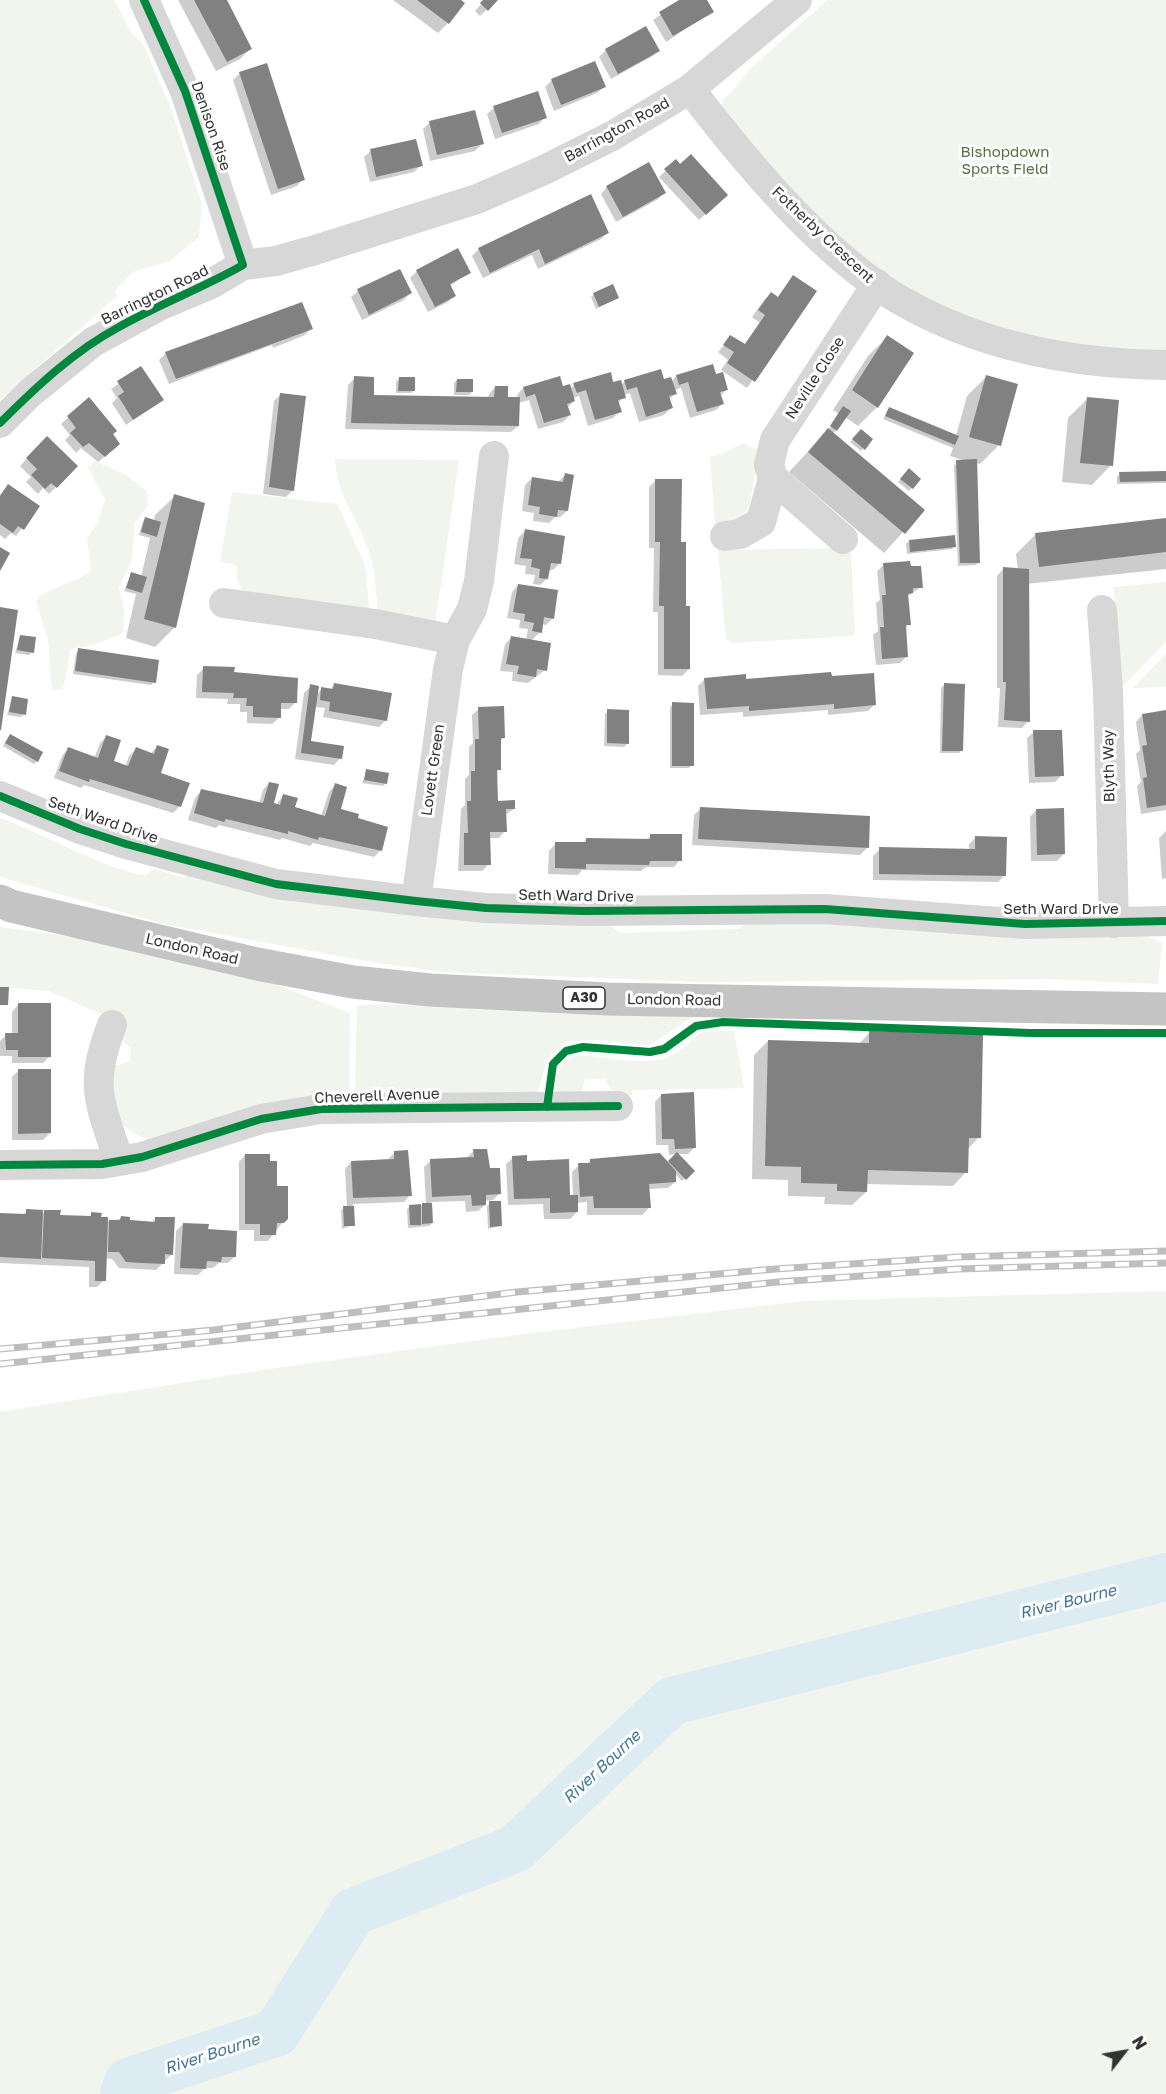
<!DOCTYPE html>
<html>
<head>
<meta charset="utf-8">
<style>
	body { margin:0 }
	#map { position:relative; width:1166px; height:2094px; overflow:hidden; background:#fff; font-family:"Golos Text",sans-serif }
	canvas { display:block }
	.north { position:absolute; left:1094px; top:2022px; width:60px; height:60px; -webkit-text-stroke:4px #fff; paint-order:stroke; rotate:59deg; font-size:16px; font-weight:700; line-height:24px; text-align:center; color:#333 }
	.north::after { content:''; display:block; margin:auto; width:21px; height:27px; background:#333; clip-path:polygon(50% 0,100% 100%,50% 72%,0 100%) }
</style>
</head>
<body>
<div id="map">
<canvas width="1166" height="2094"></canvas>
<div class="north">N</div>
</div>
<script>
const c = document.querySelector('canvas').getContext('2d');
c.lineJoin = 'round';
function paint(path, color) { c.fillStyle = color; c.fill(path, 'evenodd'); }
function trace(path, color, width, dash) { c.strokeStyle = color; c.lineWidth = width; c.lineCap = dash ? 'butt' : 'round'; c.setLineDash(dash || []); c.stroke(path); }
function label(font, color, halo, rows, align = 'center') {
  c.font = font + ' "Golos Text",sans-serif'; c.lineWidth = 6; c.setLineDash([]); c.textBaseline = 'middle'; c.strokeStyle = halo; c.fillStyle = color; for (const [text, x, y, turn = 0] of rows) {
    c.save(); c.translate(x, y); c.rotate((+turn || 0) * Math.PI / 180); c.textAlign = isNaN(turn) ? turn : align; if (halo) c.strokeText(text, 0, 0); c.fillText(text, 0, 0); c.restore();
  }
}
paint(new Path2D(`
	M0 0H114L131 32 143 44 169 103 202 204 199 237 170 261 133 272 115 291 117 296 0 400Z
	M827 0H1166V353L1137 352 1030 338 942 309 864 260 787 188 723 108V99C735 91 741 78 751 68Z
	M743 443 759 451 750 503C744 521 732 522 715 526L710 457 722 454Z
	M335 459 459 460 435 625 378 616C376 595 376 572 369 551 357 519 337 494 335 459Z
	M95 461 126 475 147 491 148 505 135 523 131 563 119 588 124 611 123 633 96 644 71 649 63 689 52 690 48 640 36 600C52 585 74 584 91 571L87 539 98 522 105 500 88 468Z
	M232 492 337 504 365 565 370 616 244 592 237 580V565L220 562Z
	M845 548 851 554 855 633 852 636 731 643 726 640 718 550Z
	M1166 582V642L1123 686 1118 687 1114 587Z
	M1166 654V687L1133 688Z
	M0 818C49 836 93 864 145 876L154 869 185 878 189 870 605 921 620 933 738 929 756 918 1143 934 1162 943 1158 984 1051 979 701 982 444 972 371 962 164 924 0 877Z
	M0 927 88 939 259 978 350 1013 349 1098 150 1140C129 1133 119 1123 108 1105L115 1066 129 1062 131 1048 119 1039 122 1023 49 991 0 987Z
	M411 1004 695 1015 650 1045 598 1040 567 1041 547 1059 537 1096 355 1098 357 1005Z
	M704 1031H734L744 1088 632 1090V1095C618 1096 611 1093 605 1079H585L581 1093 554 1097C555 1077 556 1062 578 1055 607 1057 648 1068 675 1054 686 1048 692 1037 704 1031Z
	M1166 1291V2094H0V1412L269 1369 524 1334 804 1301Z`), '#f1f5ed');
paint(new Path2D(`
	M178 0H225L251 48 240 59 216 71Z
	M393 0H459L448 23 438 33Z
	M485 0H496L480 16 475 11Z
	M682 0H705L712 11 666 42 653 20Z
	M646 28 658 51 651 57 611 79 599 57 605 51Z
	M240 73 303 179 297 186 271 195 233 80Z
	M552 80 604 87 597 93 554 111 545 87Z
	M494 108 545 117 539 124 495 139 487 114Z
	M430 122 482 144 475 151 430 161 423 129Z
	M371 151 421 165 414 172 370 182 364 157Z
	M676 161 719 201 699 220 659 177Z
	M607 187 664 193 657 200 616 222 601 194Z
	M607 233 601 239 538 269 532 255 483 278 472 256 479 249Z
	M399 271 410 293 404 300 362 320 351 297 358 291Z
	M417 271 469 272 450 286 455 296 448 302 428 312 410 278Z
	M793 277 815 292 747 388 721 370 728 360 718 352 731 337 744 345 760 323 752 317 764 300 771 294 777 298Z
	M594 294 617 297 596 309 591 297Z
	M311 328 305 335 273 348 272 345 169 384 159 360 166 353Z
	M887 337 877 407 858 426 845 417 833 434 923 510 884 553 789 472 828 430 839 414 833 410 868 356Z
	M141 368 162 400 126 425 112 403 117 398 111 389Z
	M676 376H715L727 389 720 396 723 403 716 410 690 418 681 388 674 390 675 394 669 400 671 408 664 415 639 422 630 393 624 395 618 404 620 411 613 418 588 426 579 396 573 398 574 401 567 408 570 415 563 422 538 429 529 400 518 403V426L511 432 345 429 348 385 355 378 372 396 488 398 489 394 495 387 506 399H518L517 395 523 388 570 389 574 385H621L625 381 671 382Z
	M987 376 999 445 980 464 976 463 979 562 976 565 958 566 954 465 966 461 950 456 953 448 883 419 889 409 956 436 967 396Z
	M399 379 414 390 411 393H396V382Z
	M457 380 472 392 469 395H454V383Z
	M281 394 293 490 286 497 263 494 274 401Z
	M89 399 111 435 112 450 98 462 81 448 76 453 65 440 70 435 61 424Z
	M1087 399 1111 465 1092 485 1062 482 1068 418Z
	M861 431 871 440 861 451 850 442Z
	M47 438 76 467 49 494 43 488 38 494 26 482 31 477 20 466Z
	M909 470 919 479 909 491 898 482Z
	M1166 473V483L1117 484V477L1120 474Z
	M565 475 567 511 560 517H555L549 523 533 521 534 513 522 511 525 485 532 478 558 482Z
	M656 480 680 544 689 669 682 676 658 675V612H653L654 548H649V487Z
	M8 486 38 507 16 536 11 533 5 539 0 535V495Z
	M175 496 180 596 183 597 174 628 155 647 126 638 136 594 124 591 132 574 141 577 150 538 139 535 143 521 146 518 154 521 155 515Z
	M1166 520V569L1026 584 1028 721 1022 728 998 727 1000 688H997V576L1003 569 1018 570 1016 554 1036 534Z
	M525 531 559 564 553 570H548L547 579 540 585 533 584 535 575 525 574 526 566 514 564 518 538Z
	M909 541 954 545 957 544 952 549 907 554 906 544Z
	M884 565 921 587 907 597 909 624 904 629 906 657 900 663 876 665 873 635 878 631 876 603 880 600 877 571Z
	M518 585 553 618 546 625 541 624 540 632 531 641 545 670 528 683 512 681 513 672 500 671 505 644 511 638 526 640 528 629 519 628 520 620 507 618 512 592Z
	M20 636 32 652 29 655 15 653Z
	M79 650 154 682 151 685 73 674 76 653Z
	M204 668 232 673 265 675V678L295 703 289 709H280L279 718 272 724 247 723V712H240V704H227L228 699 196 698 197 675Z
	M830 678 875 704 868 711 828 715V710L743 717V712L700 715 698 686 705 679Z
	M334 685 386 720 379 727 323 717 325 708 315 707 310 743 340 758 334 765 295 759 304 693 311 686 317 694 322 689 329 690Z
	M944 685 962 750 959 753H940L941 688Z
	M12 698 24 714 21 717 7 715Z
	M673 704 692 765 689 768H670V707Z
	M479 709 504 738 499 742 496 802 514 809 505 815V831L499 838H489V864L482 871H458L461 809 465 805V779L469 775V747L473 743 472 715Z
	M608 711 627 744 624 747 604 746 605 714Z
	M1166 711V810L1141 814 1137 786 1141 782 1136 754 1140 750 1136 722 1142 715Z
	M1034 732 1062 775 1055 782 1029 783 1027 738Z
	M10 735 37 761 34 764 3 746Z
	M107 736 112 762 125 767 129 756 136 749 151 753 157 747 159 773 180 806 173 813 84 785 81 788 54 778 62 756 68 749 94 759 100 743Z
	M367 771 386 783 383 786 362 783Z
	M269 783 272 804 276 805 283 796 294 808 321 816 329 792 335 785 339 810 356 819 380 851 374 857 313 843 310 846 282 838 280 840 219 825 216 828 188 820 195 798 201 791 259 804 263 790Z
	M700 809 867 848 860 855 692 845 694 815Z
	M1036 810 1064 854 1057 861H1031L1030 817Z
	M1166 831V878L1162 879 1159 838Z
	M651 836 680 860 674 867H646L641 871 582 870 578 875 548 874 549 851 555 844H582L587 839 646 840Z
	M976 837 1005 875 998 882 873 880V856L880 849 969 850V844Z
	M18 1005 50 1056 43 1063H12V1056H0V1041L6 1035 12 1034V1012Z
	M870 1032 979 1137 967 1150 966 1172 953 1186 866 1184V1192L852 1205 824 1204 825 1197 788 1196V1180L752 1179 754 1055 768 1041 859 1044Z
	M19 1070 50 1133 43 1140H12V1077Z
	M661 1095 695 1147 688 1154H678L693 1171 682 1181 674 1173 675 1182 668 1188 648 1189 649 1208 642 1215H587V1202L576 1203 577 1212 570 1219H544L543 1204 508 1205 506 1164 513 1158 525 1162 569 1197H573L572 1172 579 1165 586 1164 590 1161 667 1164 677 1154 669 1155 668 1145H656L655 1102Z
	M474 1151 489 1170 500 1193 490 1203 500 1226 488 1229 487 1206 493 1200 485 1201V1205L478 1211 466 1212 465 1201 431 1202 432 1223 429 1226 408 1228 407 1209 410 1206 426 1205 424 1167 431 1160 467 1157Z
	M394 1153 410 1195 404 1202 353 1204V1225L342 1229 341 1210 347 1207 345 1169 351 1162 388 1159Z
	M245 1155 276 1187 283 1222 268 1241H254V1230H239V1162Z
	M27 1211 41 1215 45 1211 59 1217 88 1218 92 1214 106 1221 128 1218V1222L151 1223 156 1218 172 1254 156 1270 119 1268 112 1259 105 1258 104 1280 97 1287H89V1267L0 1263V1215L22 1216Z
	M183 1224 207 1231 234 1257 228 1263H219L213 1268H205L198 1275 174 1274 176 1231Z`), '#0003');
trace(new Path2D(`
	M124 2094 128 2082 276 2033 353 1912 515 1849 672 1701 1166 1577`), '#ddebf3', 48);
paint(new Path2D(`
	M194 0H227L252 49 227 62Z
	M417 0H461L465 3 449 24Z
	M483 0H498L488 11 480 3Z
	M679 0H707L714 12 673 36 659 12Z
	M646 26 660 51 618 74 605 49Z
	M595 61 606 87 561 105 551 79Z
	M267 63 305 180 278 189 239 72Z
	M538 91 547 118 502 133 493 106Z
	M475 110 484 144 437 155 429 121Z
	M416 139 423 166 376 177 370 149Z
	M691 154 728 195 706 215 664 169 676 159 680 164Z
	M649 162 666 193 623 217 606 186Z
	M591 194 609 233 545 264 539 249 490 273 478 248Z
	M458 248 471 273 450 284 456 296 435 307 416 270Z
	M400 269 412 293 369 315 357 289Z
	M793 275 817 291 755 382 727 363 734 352 723 345 730 335 745 344 765 315 758 310 771 292 778 297Z
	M613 284 619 298 599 307 593 293Z
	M302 302 313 329 176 379 165 352Z
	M887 335 914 353 878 408 852 390Z
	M713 364 716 374 723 372 728 390 720 392 724 404 697 412 688 382 679 385 676 375Z
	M141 366 164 400 133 420 118 396 124 392 117 381Z
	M661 369 664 379 671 377 677 394 669 396 673 408 646 417 637 387 627 390 624 380Z
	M611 372 613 382 621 380 626 398 618 400 622 412 595 420 586 390 577 393 573 383Z
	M986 375 1018 384 1001 446 969 437Z
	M354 376 374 377V395L494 397 495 386H508V397H520L519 426 351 423Z
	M560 376 563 386 570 384 575 401 567 404 571 415 544 423 535 394 526 397 523 387Z
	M399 377H415V391H398Z
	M457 379H473V392H456Z
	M280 393 306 396 294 491 269 487Z
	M89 397 117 431 113 434 120 444 105 457 89 443 83 447 70 433 76 428 67 416Z
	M1087 397 1119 400 1113 466 1080 463Z
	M843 406 851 411 837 431 830 426Z
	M889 407 959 436 955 445 885 416Z
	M828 428 925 510 905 534 808 452Z
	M861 429 873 439 865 450 852 439Z
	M47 436 78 466 57 488 51 483 45 489 31 475 37 469 26 458Z
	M977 459 980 563H960L956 460Z
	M909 468 921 479 913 489 900 479Z
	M1166 471V481L1120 482 1119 472Z
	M565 473 574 475 568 511 558 510 557 517 539 514 540 507 528 505 532 477 563 482Z
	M655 479H682L681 542H686V606H690V669H664V606H659L660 542H655Z
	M8 484 40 506 24 530 18 526 13 533 0 524V496Z
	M174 494 205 503 176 628 144 619Z
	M145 517 161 522 157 537 141 532Z
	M1166 518V552L1039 567 1035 533Z
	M525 529 565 536 561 564 551 563 548 579 539 578 540 569 531 567 532 559 520 558Z
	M955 535 956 547 910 552 909 540Z
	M0 547 10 553 0 571Z
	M910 561 911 566H921L923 588H913V593L908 594 911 625H906L908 657 882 659 880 627H884L882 595H886L883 563Z
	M1003 567 1029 569 1030 722 1004 720 1006 682H1003Z
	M131 572 147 577 142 593 126 588Z
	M518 584 558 590 554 619 544 617 542 633 532 631 534 623 524 621 525 614 513 612Z
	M0 607 18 610 1 730H0Z
	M20 635 36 637 34 653 17 650Z
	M511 636 551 643 547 671 537 669 536 677 517 674 519 666 506 664Z
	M78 648 159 660 156 683 75 671Z
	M203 666 235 667 234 672 298 678 297 703H281V718L253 717V706H246L247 698H233L234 693 202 692Z
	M831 672 832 676 874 673 876 705 834 709V704L749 711V706L707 709 704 678 746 674V679Z
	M334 683 392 693 387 721 329 711 330 702 320 700 321 687 333 689Z
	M944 683 965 684 963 751H942Z
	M310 684 319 686 311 741 344 746 342 759 301 753Z
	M12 696 28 699 26 715 9 712Z
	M672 702 694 703V766H672Z
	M504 706 505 738H501V770H497L498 801 515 800V809H506L507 832H490L491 865H464V833H468L467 801H471V771H475V739H479L478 707Z
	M607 709 629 710V744L607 743Z
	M1166 710V805L1147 808 1143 778 1147 777 1142 746 1147 745 1142 714Z
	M1033 730H1062L1064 776 1035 777Z
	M10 734 43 752 38 762 5 743Z
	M106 735 121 740 114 761 128 766 136 747 154 754 157 745 169 749 161 773 190 783 181 807 90 779 89 782 59 771 68 747 98 758Z
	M366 769 389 773 387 784 364 780Z
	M269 782 279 784 274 803 280 805 283 794 298 798 295 807 325 816 335 783 347 787 341 809 359 814 358 818 388 827 382 851 319 837 318 840 288 831V834L226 819 224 822 194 813 201 789 263 803Z
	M700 807 870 816 869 848 698 839Z
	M1064 808 1065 854 1037 855 1036 809Z
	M650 834H682V861H650L649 865 586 864V869L555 868V842H586V838L650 839Z
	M975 836 1007 837 1006 876 879 874V847L975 849Z
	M0 987H9L8 1005H0Z
	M18 1003H51V1057H18V1050H6L5 1033H18Z
	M869 1031 983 1034 981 1138H969L968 1173 868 1170 867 1192 837 1191V1184L801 1183V1167L765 1166 768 1040 869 1043Z
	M18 1069H51V1133L18 1134Z
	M694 1092 696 1148 675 1149 674 1139H662L661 1094Z
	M473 1149H487L490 1168H500L501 1194 486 1195V1205L472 1206 471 1195 432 1197 430 1159 474 1157Z
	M408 1150 412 1196 353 1198 351 1161 394 1159V1151Z
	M677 1152 695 1171 686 1180 668 1161Z
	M660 1153 676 1171V1182L649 1184 651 1208H594L593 1196 580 1197 578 1163H590V1159Z
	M245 1154H270V1161H277V1186H288V1219L284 1223H277L276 1235H260V1224H245Z
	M527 1155V1161L569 1159 570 1195H578V1212L550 1213V1198L514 1199 512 1156Z
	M489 1201H501L502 1226 490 1227Z
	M422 1203H432L433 1223 422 1224Z
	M421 1204V1225H410L409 1205Z
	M343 1206H354L355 1226H344Z
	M26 1209 43 1210 41 1259 0 1257V1213L26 1214Z
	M44 1210H61L60 1215 91 1216V1212L102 1213 101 1217H108L106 1281H95V1261L42 1258Z
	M121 1216 130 1217V1220L155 1222V1217H175L173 1255 165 1254V1264L141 1263 126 1262 119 1252H108L109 1220H120Z
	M183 1223 209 1224 208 1229 237 1231 236 1257H222L221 1262 207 1261 206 1269 180 1268Z`), '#818181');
trace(new Path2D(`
	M144 0 185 91 243 265
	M690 89C743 159 824 256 900 300 981 347 1074 364 1166 365
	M0 423 30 393 93 342 159 306 211 284 243 265 276 261 315 250 477 199 544 170 612 136 690 89 797 0
	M725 536 740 534 761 522 773 478
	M843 539 773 478 769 465 775 440 877 284
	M224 603 375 624 455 640
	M1102 610 1108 691 1114 923
	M0 796 80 829 126 844 276 884 416 901 486 908 583 911 825 909 1025 924 1166 921
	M416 901 448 669 455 640 472 609 479 581 494 456
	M112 1025C88 1086 100 1102 119 1161
	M0 1165 102 1164 142 1157 261 1119 321 1109 618 1106`), '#d7d7d7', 30);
trace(new Path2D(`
	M0 901 11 906 257 964 353 982 430 990 608 999 1166 1009`), '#c4c4c4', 33);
const rail = new Path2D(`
	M0 1349 214 1330 517 1292 775 1269 958 1257 1166 1251
	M0 1364 778 1282 958 1269 1166 1263`);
trace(rail, '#bebebe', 7);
trace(rail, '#fff', 4.5, [14]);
trace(new Path2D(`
	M0 423C36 387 74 351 119 327 159 304 203 288 243 265L185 91 144 0
	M0 796 80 829 126 844 276 884 416 901 486 908 583 911 825 909 1025 924 1166 921
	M547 1107 553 1064 566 1051 583 1047 650 1052 664 1049 696 1026 723 1022 1031 1033H1166
	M0 1165 102 1164 142 1157 261 1119 321 1109 618 1106`), '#00873e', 8);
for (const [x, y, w] of [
	[584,998,42]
]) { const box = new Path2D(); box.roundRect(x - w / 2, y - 11, w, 22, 4.5); c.fillStyle = '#fff'; c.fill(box); trace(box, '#333', 1.5); }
label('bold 14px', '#333', null, [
	["A30",584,998]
]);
label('15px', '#333', '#fff', [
	["Denison Rise",211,126,71],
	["Barrington Road",617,130,-29],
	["Fotherby Crescent",823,235,43],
	["Barrington Road",155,295,-26],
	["Neville Close",815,378,-57],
	["Blyth Way",1109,766,-91],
	["Lovett Green",433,770,-82],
	["Seth Ward Drive",103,820,19],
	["Seth Ward Drive",576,896,1],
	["Seth Ward Drive",1061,909],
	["London Road",192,949,13],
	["London Road",674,1000,1],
	["Cheverell Avenue",377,1096,-2]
]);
label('15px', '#56703f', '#fff', [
	["Bishopdown",1005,152],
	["Sports Field",1005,169]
]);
label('italic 16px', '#3f7597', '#fff', [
	["River Bourne",1068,1602,-14],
	["River Bourne",602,1767,-43],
	["River Bourne",212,2054,-18]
]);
</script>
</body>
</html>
